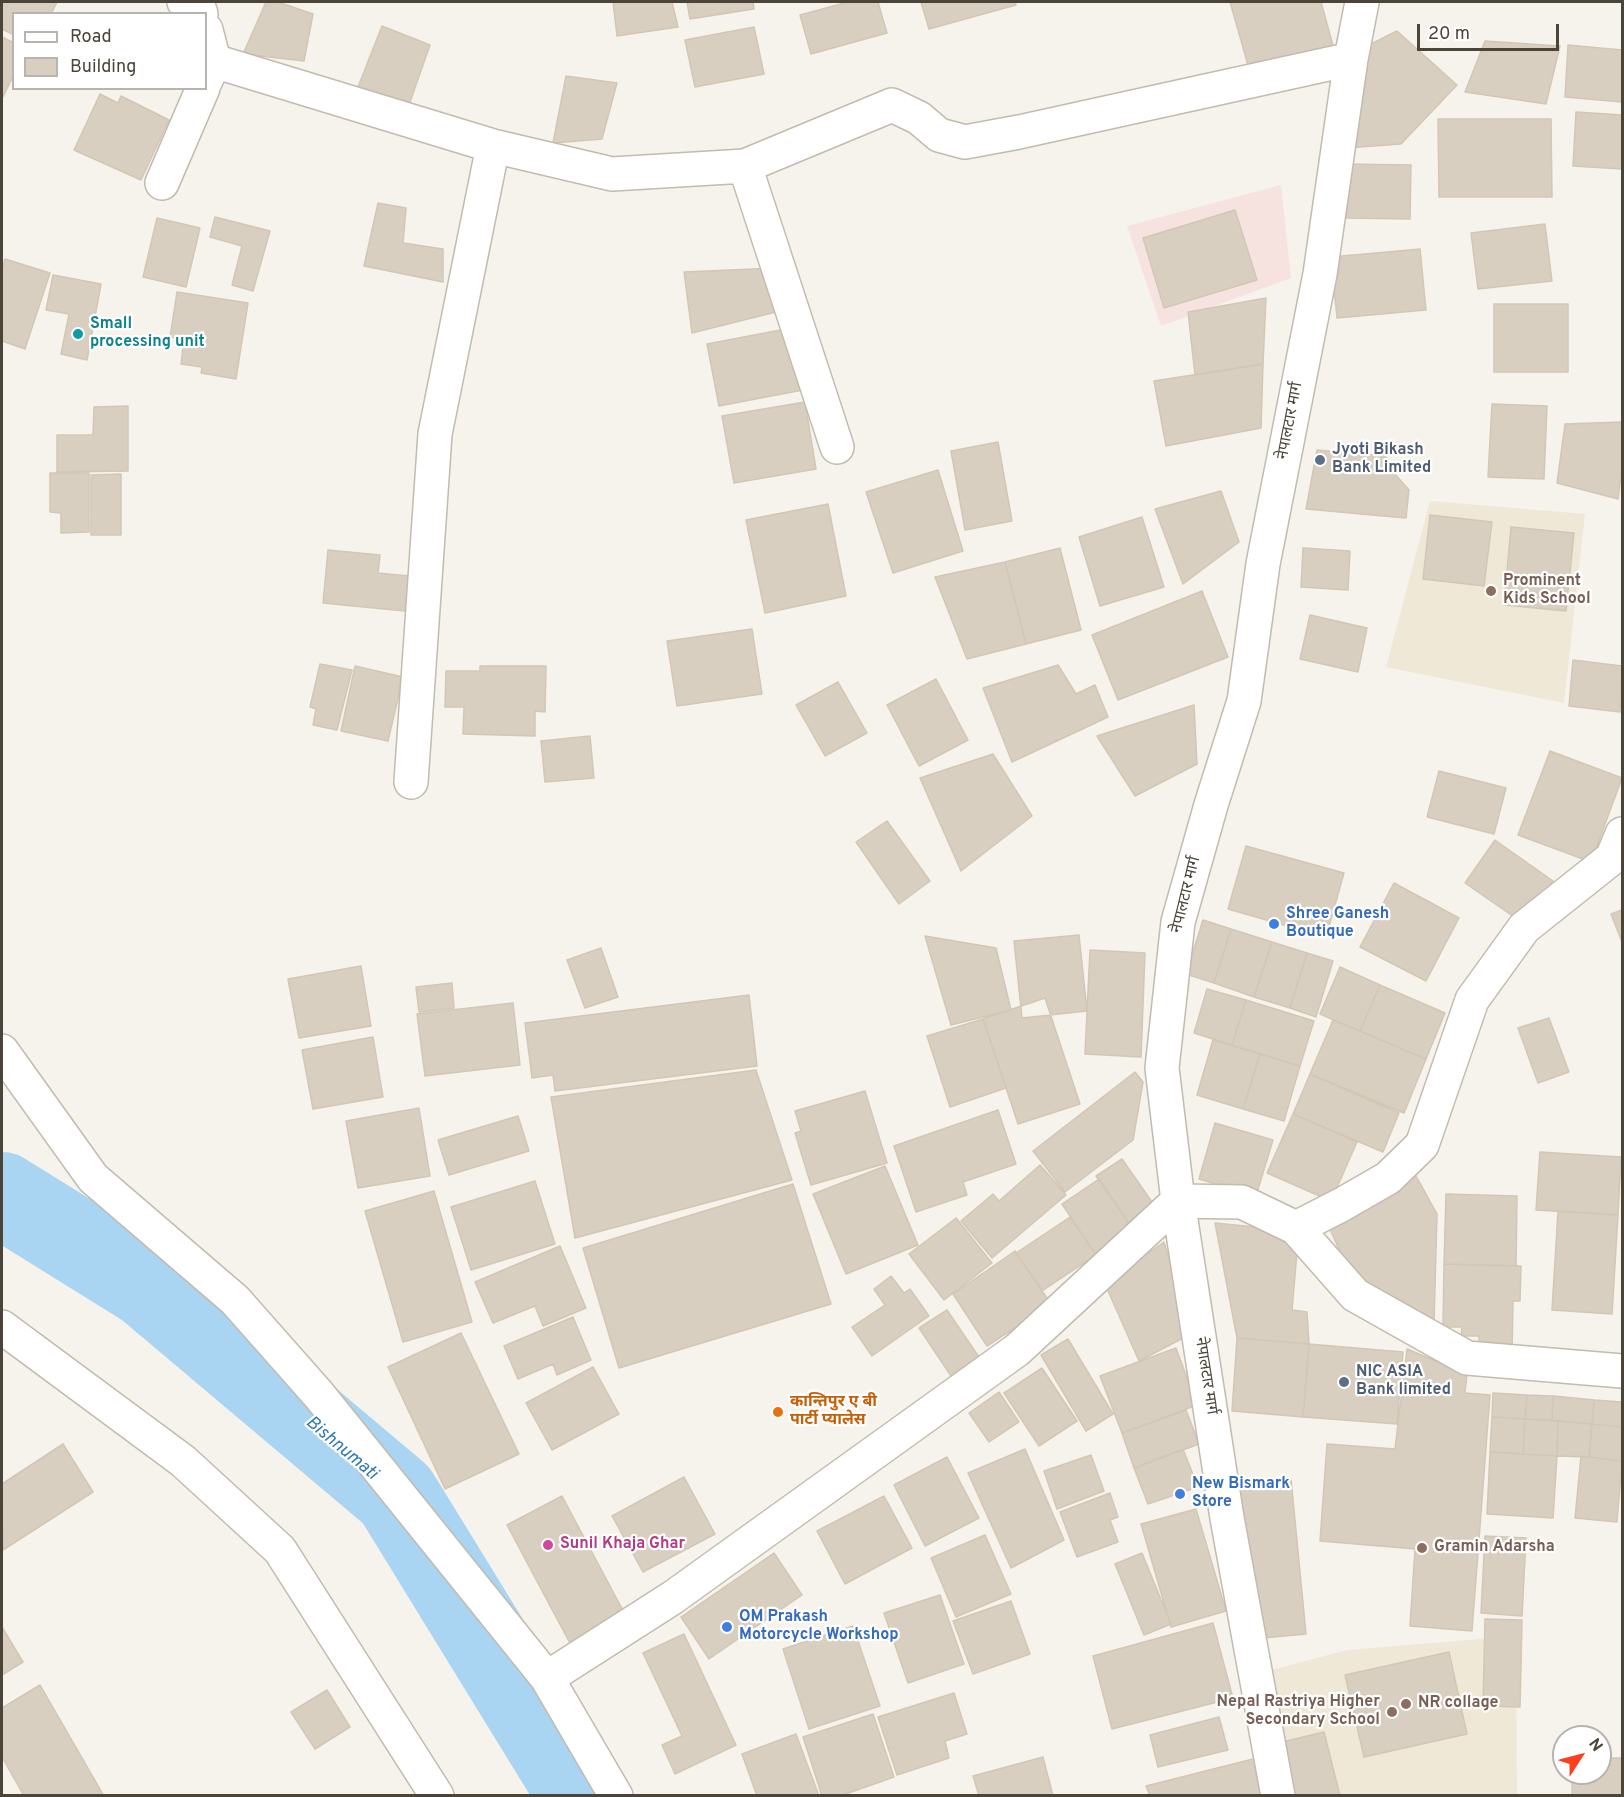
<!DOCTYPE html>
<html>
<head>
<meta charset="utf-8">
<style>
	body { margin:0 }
	#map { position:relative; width:1624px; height:1797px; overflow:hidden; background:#f6f3ec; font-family:Overpass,sans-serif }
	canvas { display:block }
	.frame { position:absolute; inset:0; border:3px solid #4b4439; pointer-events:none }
	.legend { position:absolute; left:12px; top:12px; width:195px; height:78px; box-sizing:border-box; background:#fff; border:2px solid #b7b4b0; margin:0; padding:8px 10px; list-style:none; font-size:18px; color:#4b4439 }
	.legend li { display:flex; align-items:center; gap:12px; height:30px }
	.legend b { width:30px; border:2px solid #b7b4b0 }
	.north { position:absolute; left:1552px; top:1725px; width:60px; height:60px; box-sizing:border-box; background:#fff; border:2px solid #b7b4b0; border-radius:50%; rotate:54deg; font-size:16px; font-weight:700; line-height:24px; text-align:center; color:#4b4439 }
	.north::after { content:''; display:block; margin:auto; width:21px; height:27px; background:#fc3f1d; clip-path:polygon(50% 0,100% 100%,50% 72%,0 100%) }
	.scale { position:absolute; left:1417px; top:24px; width:142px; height:27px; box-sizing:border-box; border:3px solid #4b4439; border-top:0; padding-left:8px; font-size:18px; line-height:21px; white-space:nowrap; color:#4b4439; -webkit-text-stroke:4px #fff; paint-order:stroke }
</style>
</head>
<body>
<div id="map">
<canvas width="1624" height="1797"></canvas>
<div class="frame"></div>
<ul class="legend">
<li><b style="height:8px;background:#fff"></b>Road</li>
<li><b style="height:16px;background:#d8cfc1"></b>Building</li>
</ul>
<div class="north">N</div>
<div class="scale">20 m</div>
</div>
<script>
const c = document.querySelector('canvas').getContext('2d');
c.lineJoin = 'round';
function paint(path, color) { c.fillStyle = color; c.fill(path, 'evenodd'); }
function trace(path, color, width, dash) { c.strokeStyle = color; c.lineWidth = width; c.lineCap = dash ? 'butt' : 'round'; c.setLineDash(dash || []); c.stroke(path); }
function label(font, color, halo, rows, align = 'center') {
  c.font = font + ' Overpass,"Noto Sans Devanagari",sans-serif'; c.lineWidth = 4.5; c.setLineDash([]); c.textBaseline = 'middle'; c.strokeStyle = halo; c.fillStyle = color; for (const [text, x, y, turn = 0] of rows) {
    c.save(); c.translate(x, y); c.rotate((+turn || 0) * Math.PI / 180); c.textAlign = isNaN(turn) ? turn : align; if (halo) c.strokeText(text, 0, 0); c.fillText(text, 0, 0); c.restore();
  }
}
paint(new Path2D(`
	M1430 501 1585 514 1564 703 1386 667Z
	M1516 1636 1517 1795H1285L1260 1673 1347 1650Z`), '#efe8d6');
paint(new Path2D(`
	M1281 185 1291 278 1161 326 1127 226Z`), '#f6e3e0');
trace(new Path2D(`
	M2 1195 147 1285 396 1495 581 1796`), '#a9d4f2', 86);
const building = new Path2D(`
	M2 2H57L51 14H14V35L2 29Z
	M266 2H278L313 14 304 61 243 54Z
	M613 2H672L678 27 617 36Z
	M687 2H753L754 9 690 19Z
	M848 2H878L887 33 811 54 800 15Z
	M921 2H1015L1016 5 929 29Z
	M1230 2H1321L1334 49 1250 72Z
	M382 26 430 45 410 102 356 92Z
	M754 27 764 74 695 87 685 40Z
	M1397 31 1457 85 1401 144 1346 148 1367 46Z
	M2 37 14 43V74L2 99Z
	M1485 41 1560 46 1546 104 1465 92Z
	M1568 45 1622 50V102L1565 97Z
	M566 76 617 83 602 139 553 143Z
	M100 94 118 103 121 96 169 120 141 180 74 150Z
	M1576 112 1622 115V169L1573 166Z
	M1438 119H1551L1552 197H1439Z
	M1345 164 1411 165 1410 219 1345 218Z
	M378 203 406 208 403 243 443 249V282L364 266Z
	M1235 210 1257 280 1164 308 1143 238Z
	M215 217 270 231 253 291 232 285 242 246 210 237Z
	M157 218 200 228 186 287 143 277Z
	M1545 224 1552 281 1478 289 1471 233Z
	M1420 249 1426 310 1337 318 1331 257Z
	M5 259 50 273 25 349 2 341V270Z
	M776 268V312L692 333 684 272Z
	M53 275 101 284 87 360 61 354 69 314 46 310Z
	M177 292 248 303 236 379 201 373 202 367 181 364 184 339 170 337Z
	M1266 298 1263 364 1195 375 1188 312Z
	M1494 304H1568V372H1494Z
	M791 328 803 390 719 406 707 344Z
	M1263 364 1261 428 1166 446 1154 381Z
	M805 402 816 469 734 483 722 416Z
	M1492 404 1547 406 1544 479 1488 477Z
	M128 406V471L57 472V435H93L94 407Z
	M1622 422V469L1618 499 1557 483 1565 424Z
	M998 442 1012 521 965 530 951 451Z
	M1317 450 1386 456 1394 473 1409 490 1406 518 1306 509Z
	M938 470 963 551 893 573 866 492Z
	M50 473H89V532L61 533V513L50 512Z
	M121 474V535H91V475Z
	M1221 491 1239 542 1183 584 1155 509Z
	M828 504 846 596 765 613 746 520Z
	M1430 515 1492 522 1484 586 1423 579Z
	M1142 517 1164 587 1100 606 1079 537Z
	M1511 527 1574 533 1566 611 1504 605Z
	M1060 548 1081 630 1026 644 1005 562Z
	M1303 548 1350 551 1348 590 1301 587Z
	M328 550 380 555 378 573 409 576 405 611 323 603Z
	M1005 562 1026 644 967 659 935 577Z
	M1202 591 1228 657 1118 700 1092 635Z
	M1310 615 1367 628 1358 672 1300 659Z
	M752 629 762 694 677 706 667 641Z
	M1573 660 1622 666 1620 712 1569 706Z
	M320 664 352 670 337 730 313 725 316 709 310 707Z
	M1058 665 1076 694 1095 685 1108 717 1012 762 983 688Z
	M355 666 403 677 388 741 341 731Z
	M480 666H546L545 712 535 711V736L463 734 464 707H445L446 671H480Z
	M936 679 968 740 919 766 887 705Z
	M838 682 867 733 825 756 796 705Z
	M1194 705 1197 764 1135 796 1097 736Z
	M590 736 594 778 545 782 541 741Z
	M1550 751 1622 778 1591 862 1518 835Z
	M993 754 1032 816 961 871 920 778Z
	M1439 771 1506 788 1494 834 1427 817Z
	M887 821 930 881 899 904 856 842Z
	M1495 840 1553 881 1524 924 1465 883Z
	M1246 846 1344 873 1326 937 1228 909Z
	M1394 883 1459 918 1426 981 1360 947Z
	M1622 910V942L1611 914Z
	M1203 920 1231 929 1214 983 1186 974Z
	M1231 929 1272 942 1254 997 1214 983Z
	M1079 935 1087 1011 1022 1018 1014 941Z
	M925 936 996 948 1011 1010 951 1025Z
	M1272 942 1307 953 1290 1008 1254 997Z
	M601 948 618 997 585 1008 567 960Z
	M1090 950 1145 953 1141 1057 1085 1054Z
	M1307 953 1333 961 1316 1017 1290 1008Z
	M361 966 371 1026 299 1038 288 979Z
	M1340 967 1380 985 1360 1031 1320 1014Z
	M452 983 454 1008 419 1012 416 987Z
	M1380 985 1445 1013 1426 1059 1360 1031Z
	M1207 989 1246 1000 1232 1045 1194 1033Z
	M749 995 757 1066 555 1091 553 1075 532 1078 525 1023Z
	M1045 998 1080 1104 1018 1124 983 1019Z
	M1246 1000 1314 1021 1300 1066 1232 1045Z
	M513 1003 520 1065 425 1076 417 1014Z
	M1549 1018 1569 1072 1538 1083 1518 1028Z
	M983 1019 1006 1088 950 1107 927 1036Z
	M1333 1020 1426 1059 1404 1113 1310 1074Z
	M373 1037 383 1097 313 1109 302 1050Z
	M1213 1040 1260 1054 1243 1109 1197 1095Z
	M1260 1054 1300 1066 1284 1121 1243 1109Z
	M756 1070 792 1180 575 1238 551 1097Z
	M1135 1072 1143 1082 1133 1140 1065 1192 1033 1151Z
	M1310 1074 1399 1113 1383 1152 1293 1114Z
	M865 1091 887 1163 811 1185 795 1133 801 1131 795 1111Z
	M419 1108 430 1176 358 1188 346 1121Z
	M998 1110 1016 1164 963 1182 967 1195 916 1212 894 1146Z
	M1293 1114 1357 1142 1331 1201 1267 1173Z
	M518 1116 529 1151 449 1175 438 1140Z
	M1215 1123 1273 1140 1256 1196 1199 1179Z
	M1540 1152 1621 1157 1618 1215 1536 1210Z
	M1122 1159 1159 1212 1133 1229 1096 1176Z
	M1040 1165 1066 1195 992 1258 961 1221 993 1194 999 1201Z
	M885 1166 918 1245 846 1274 813 1194Z
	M1415 1174 1437 1214 1434 1323 1354 1284 1327 1222Z
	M1099 1179 1133 1229 1096 1255 1062 1204Z
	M535 1181 555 1244 471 1270 451 1207Z
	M793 1184 831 1304 619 1368 583 1248Z
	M434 1191 472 1322 403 1342 365 1211Z
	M1446 1194 1517 1196 1516 1266 1444 1264Z
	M1558 1211 1618 1215 1612 1314 1552 1310Z
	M1070 1217 1096 1255 1042 1291 1016 1253Z
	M956 1218 992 1263 944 1300 909 1254Z
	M1215 1223 1265 1228 1297 1252 1292 1310 1307 1312 1309 1344 1237 1338Z
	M1164 1242 1191 1334 1139 1361 1105 1284Z
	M560 1246 586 1308 543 1326 535 1306 493 1323 475 1282Z
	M1015 1251 1051 1304 987 1346 953 1294Z
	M1444 1264 1521 1266 1520 1301H1513L1512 1354 1479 1353V1336H1461L1462 1327H1443Z
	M891 1276 904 1293 910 1289 929 1316 872 1356 852 1327 885 1305 874 1289Z
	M947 1310 983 1363 955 1382 919 1328Z
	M573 1317 591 1360 557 1375 553 1364 518 1379 504 1346Z
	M461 1333 519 1454 445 1489 388 1367Z
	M1237 1338 1309 1344 1303 1417 1232 1411Z
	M1068 1339 1113 1414 1086 1431 1041 1355Z
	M1309 1344 1403 1352 1397 1424 1303 1417Z
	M1176 1348 1197 1405 1122 1433 1100 1376Z
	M1407 1349 1467 1374 1465 1393 1490 1395 1472 1631 1410 1626 1415 1549 1320 1541 1327 1444 1395 1449Z
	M593 1367 619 1414 552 1450 526 1403Z
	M1042 1368 1077 1421 1039 1446 1004 1393Z
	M999 1392 1019 1422 989 1442 969 1413Z
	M1493 1393 1527 1395 1525 1419 1492 1417Z
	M1527 1395 1553 1396 1552 1420 1525 1419Z
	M1553 1396 1594 1400 1592 1424 1552 1420Z
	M1594 1400 1622 1402V1427L1592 1424Z
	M1186 1410 1199 1444 1134 1468 1122 1433Z
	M1492 1417 1525 1419 1523 1454 1490 1452Z
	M1525 1419 1558 1421 1557 1456 1523 1454Z
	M1558 1421 1592 1424 1589 1457 1557 1456Z
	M1592 1424 1622 1427V1461L1589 1457Z
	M63 1444 93 1492 3 1550 2 1484Z
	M1025 1449 1064 1540 1011 1568 968 1473Z
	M1183 1449 1198 1487 1148 1504 1134 1468Z
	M1490 1452 1557 1456 1553 1518 1487 1514Z
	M1091 1455 1104 1491 1057 1509 1044 1471Z
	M1581 1456 1622 1461 1617 1522 1575 1518Z
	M947 1457 979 1518 925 1546 894 1485Z
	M684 1477 715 1534 643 1572 612 1516Z
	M1291 1479 1306 1634 1253 1639 1238 1484Z
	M1110 1493 1118 1517 1110 1520 1118 1542 1077 1557 1060 1512Z
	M562 1496 627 1618 572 1647 507 1525Z
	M884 1496 912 1548 845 1584 817 1531Z
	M1196 1509 1226 1611 1171 1627 1141 1524Z
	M985 1535 1011 1594 956 1617 931 1558Z
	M1485 1536 1526 1538 1522 1616 1481 1613Z
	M774 1553 802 1595 709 1659 681 1617Z
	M1142 1553 1171 1624 1144 1635 1115 1564Z
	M940 1595 964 1664 908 1683 884 1613Z
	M1011 1601 1030 1654 973 1674 953 1621Z
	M1485 1619 1522 1620 1520 1707 1483 1706Z
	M1213 1623 1233 1698 1112 1729 1093 1656Z
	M853 1626 880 1706 809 1729 783 1649Z
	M2 1627 23 1662 2 1675Z
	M684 1634 736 1745 675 1774 662 1745 682 1736 643 1653Z
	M1449 1652 1467 1734 1364 1757 1345 1675Z
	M40 1685 104 1796H24L2 1757V1708Z
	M327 1690 350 1727 315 1749 291 1712Z
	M954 1693 967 1734 945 1741 949 1758 897 1775 878 1717Z
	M873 1714 894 1777 840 1796H822L803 1737Z
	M1219 1717 1228 1750 1158 1767 1150 1735Z
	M1324 1732 1340 1796H1291L1278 1743Z
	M796 1734 819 1796H757L742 1754Z
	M1265 1756 1271 1796H1150L1146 1786Z
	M1043 1757 1053 1796H979L973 1776Z
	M1600 1758H1622V1796H1572V1773H1600Z`);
paint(building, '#d8cfc1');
trace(building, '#d3c7b4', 1.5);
const minor = new Path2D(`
	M184 2 199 8 201 14
	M206 30 214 61 206 80
	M214 61 493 146 612 174 745 166 892 105 919 118 939 135 965 142 1019 132 1351 59
	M745 166 837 447
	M162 183 203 88
	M411 782 435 434 493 146
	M2 1051 93 1178 235 1300 319 1395 547 1678 616 1796
	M1296 1228 1341 1205 1388 1178 1422 1145 1472 1000 1524 928 1612 858 1622 834
	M2 1327 183 1461 280 1550 437 1796
	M547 1678 672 1598 1017 1350 1178 1201 1242 1202 1296 1228 1355 1295 1467 1358 1622 1371
	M1278 1796 1227 1518 1178 1201 1162 1068 1178 922 1211 805 1244 701 1263 564 1320 274 1351 59 1362 2`);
trace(minor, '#c2bbae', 36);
trace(minor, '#fff', 33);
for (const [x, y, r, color] of [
	[78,334,6,"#0f9aa8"],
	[1320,460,6,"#5c6f8a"],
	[1491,591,6,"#8d6e63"],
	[1274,924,6,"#3f7fe0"],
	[1344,1382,6,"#5c6f8a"],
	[778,1412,6,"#e8710a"],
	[1180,1494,6,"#3f7fe0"],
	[548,1545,6,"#d1479c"],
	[1422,1548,6,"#8d6e63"],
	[727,1627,6,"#3f7fe0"],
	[1406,1704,6,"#8d6e63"],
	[1392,1712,6,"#8d6e63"]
]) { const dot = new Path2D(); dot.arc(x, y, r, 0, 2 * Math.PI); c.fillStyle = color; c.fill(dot); trace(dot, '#fff', 2); }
label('bold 16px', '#0d838f', '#fff', [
	["Small",90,325],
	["processing unit",90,343]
], 'left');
label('16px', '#4b4439', '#fff', [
	["नेपालटार मार्ग",1291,421,-79],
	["नेपालटार मार्ग",1187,895,-76],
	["नेपालटार मार्ग",1205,1376,81]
]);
label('bold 16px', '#4e5e75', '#fff', [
	["Jyoti Bikash",1332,451],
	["Bank Limited",1332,469],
	["NIC ASIA",1356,1373],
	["Bank limited",1356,1391]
], 'left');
label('bold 16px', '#785e54', '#fff', [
	["Prominent",1503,582],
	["Kids School",1503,600],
	["Gramin Adarsha",1434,1548],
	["Nepal Rastriya Higher",1380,1703,"right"],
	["Secondary School",1380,1721,"right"],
	["NR collage",1418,1704]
], 'left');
label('bold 16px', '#366cbe', '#fff', [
	["Shree Ganesh",1286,915],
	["Boutique",1286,933],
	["New Bismark",1192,1485],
	["Store",1192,1503],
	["OM Prakash",739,1618],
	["Motorcycle Workshop",739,1636]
], 'left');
label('bold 16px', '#c56008', '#fff', [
	["कान्तिपुर ए बी",790,1403],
	["पार्टी प्यालेस",790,1421]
], 'left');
label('bold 16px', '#b23c85', '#fff', [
	["Sunil Khaja Ghar",560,1545]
], 'left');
label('italic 18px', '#2e7ab2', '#fff', [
	["Bishnumati",341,1449,40]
]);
</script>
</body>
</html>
